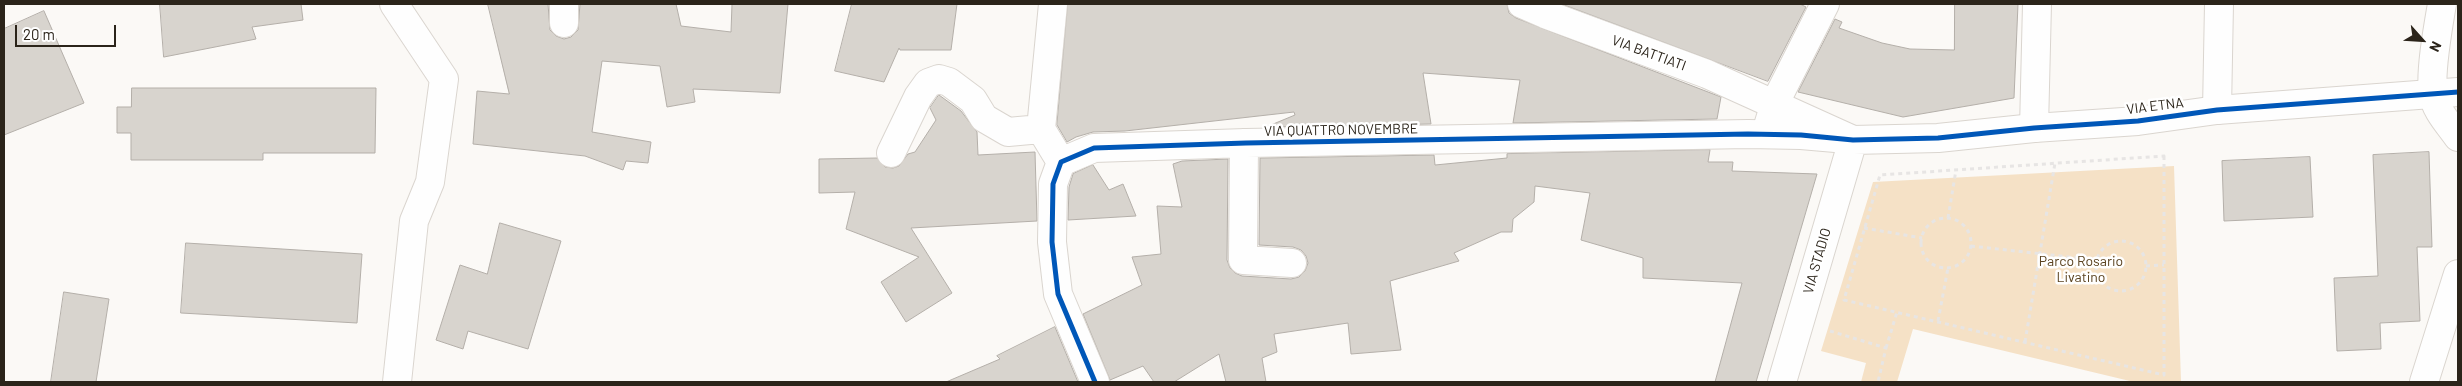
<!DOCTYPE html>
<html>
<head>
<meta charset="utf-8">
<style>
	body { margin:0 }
	#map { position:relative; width:2462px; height:386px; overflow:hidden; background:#fbf9f6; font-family:Barlow,sans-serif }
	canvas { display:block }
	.frame { position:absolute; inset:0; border:5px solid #2b241a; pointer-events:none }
	.north { position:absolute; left:2397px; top:15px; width:50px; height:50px; -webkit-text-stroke:4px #fff; paint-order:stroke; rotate:116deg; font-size:14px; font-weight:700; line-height:20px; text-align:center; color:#2b241a }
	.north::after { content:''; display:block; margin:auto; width:18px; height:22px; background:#2b241a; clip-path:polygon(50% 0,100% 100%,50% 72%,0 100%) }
	.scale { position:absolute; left:15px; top:25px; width:101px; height:22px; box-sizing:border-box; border:2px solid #2b241a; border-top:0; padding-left:6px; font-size:15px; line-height:18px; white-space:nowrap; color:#2b241a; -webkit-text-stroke:4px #fff; paint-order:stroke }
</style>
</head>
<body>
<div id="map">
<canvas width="2462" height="386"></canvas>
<div class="frame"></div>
<div class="north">N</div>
<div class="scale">20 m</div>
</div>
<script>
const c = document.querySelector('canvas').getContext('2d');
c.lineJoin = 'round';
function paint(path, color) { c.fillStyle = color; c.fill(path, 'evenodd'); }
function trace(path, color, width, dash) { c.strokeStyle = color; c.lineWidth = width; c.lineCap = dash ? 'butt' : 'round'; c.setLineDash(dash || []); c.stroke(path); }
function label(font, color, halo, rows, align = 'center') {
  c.font = font + ' Barlow,sans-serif'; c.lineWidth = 5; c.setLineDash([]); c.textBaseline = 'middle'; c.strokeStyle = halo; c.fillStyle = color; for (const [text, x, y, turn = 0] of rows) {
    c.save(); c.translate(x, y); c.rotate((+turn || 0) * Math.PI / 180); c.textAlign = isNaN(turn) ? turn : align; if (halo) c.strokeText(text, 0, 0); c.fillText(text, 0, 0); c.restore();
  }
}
paint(new Path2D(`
	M2174 166 2181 382H2134L1913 329 1897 382H1861L1866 363 1821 351 1873 182Z`), '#f5e1c6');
const building = new Path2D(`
	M160 4H301L303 20 252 27 256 39 164 57Z
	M488 4H548L550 30 556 36 564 39 571 37 578 30 580 4H676L681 26 731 32 732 4H788L780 93 693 89 695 102 667 107 660 66 602 61 592 132 651 142 648 163 626 161 623 170 585 156 473 144 477 91 509 94Z
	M852 4H957L951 50H900L899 48 884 82 835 71Z
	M1068 4H1507L1509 13 1516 18 1721 97 1717 119 1513 123 1520 80 1423 73 1431 124 1266 127 1295 115 1294 112 1125 131 1093 132 1076 137 1067 142 1057 125Z
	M1562 4H1800L1806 7 1768 81Z
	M1955 4H2018L2014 98 1903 117 1798 92 1835 19 1842 22 1839 28 1882 43 1910 49 1954 50Z
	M44 11 84 103 4 135V29Z
	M132 88H376L375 153H263V160H131V133H117V107H131Z
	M939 95 961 111 977 132 978 155 1035 152 1037 221 911 228 952 293 906 322 881 282 919 257 846 229 855 192 819 193V159L877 158 885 167 893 168 899 166 908 154 915 152 936 120 930 108Z
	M1710 150 1708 162H1733L1732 171 1817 174 1756 382H1715L1742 283 1643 278V258L1581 240 1590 193 1535 186 1534 202 1513 219 1512 232H1501L1454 253 1459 261 1390 281 1401 350 1351 354 1348 323 1274 334 1277 352 1262 358 1266 382H1226L1219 354 1174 382H1154L1143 366 1110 380 1083 314 1142 285 1132 257 1161 254 1157 206 1182 207 1173 164 1182 161 1228 159 1227 260 1230 268 1235 273 1242 276 1291 279 1299 277 1305 271 1308 263 1306 256 1301 250 1293 247 1259 245 1260 158 1434 155 1435 165 1507 158V154Z
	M2429 152 2432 247H2417L2420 321 2380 323 2381 349 2337 351 2334 278 2378 276 2373 155Z
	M2310 157 2313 217 2224 221 2222 161Z
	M1093 165 1109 190 1123 184 1136 216 1068 220 1069 187 1073 174Z
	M500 223 561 241 528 349 468 331 463 349 436 340 460 265 487 274Z
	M186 243 362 254 357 323 181 313Z
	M64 292 109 299 96 382H51Z
	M1055 327 1078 382H946L1000 359 997 356Z`);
paint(building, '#d8d4ce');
trace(building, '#b4afa9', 1);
const street = new Path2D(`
	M394 4 444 79 430 182 414 221 397 382
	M1053 4 1041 129 1061 162
	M2442 4C2438 27 2430 71 2433 93 2435 110 2449 124 2458 137
	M564 23V4
	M2217 110 2219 4
	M1768 126 1775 103 1825 4
	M2034 128 2037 4
	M1244 143 1243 260 1292 263
	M891 153 918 97 928 83 939 79 949 82 973 100 984 118 1008 132 1041 129
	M1095 382 1058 294 1052 242 1053 184 1061 162 1094 148 1246 143 1748 134 1801 135 1847 139
	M2424 382 2458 274`);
const secondary = new Path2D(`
	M1522 4 1545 14 1707 74 1853 140 1938 138 2034 128 2138 121 2217 110 2458 92
	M1782 382 1853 140`);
trace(street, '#dad5cf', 30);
trace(secondary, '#dad5cf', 30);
trace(new Path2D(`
	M2164 156V375L1844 300 1880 175Z
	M1948 218 1956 170
	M1921 243a25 25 0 1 1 50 0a25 25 0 1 1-50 0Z
	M1864 228 1922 238
	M2096 266a25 25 0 1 1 50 0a25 25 0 1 1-50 0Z
	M1971 246 2096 260
	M2146 266 2164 265
	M1938 321 1948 268
	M1830 331 1886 348 1878 382
	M2025 342 2055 163
	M1886 348 1897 312`), '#e7e5e4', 3, [4, 4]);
trace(street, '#fefefe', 28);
trace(secondary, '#fefefe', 28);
trace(new Path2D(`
	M1095 382 1058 294 1052 242 1053 184 1061 162 1094 148 1246 143 1748 134 1801 135 1853 140 1938 138 2034 128 2138 121 2217 110 2458 92`), '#0057b8', 5);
label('14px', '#2b241a', '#fff', [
	["VIA BATTIATI",1649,53,20],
	["VIA ETNA",2155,106,-7],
	["VIA QUATTRO NOVEMBRE",1341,130,-1],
	["VIA STADIO",1817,261,-74]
]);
label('14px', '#5a421f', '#fff', [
	["Parco Rosario",2081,261],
	["Livatino",2081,277]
]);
</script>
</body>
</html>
